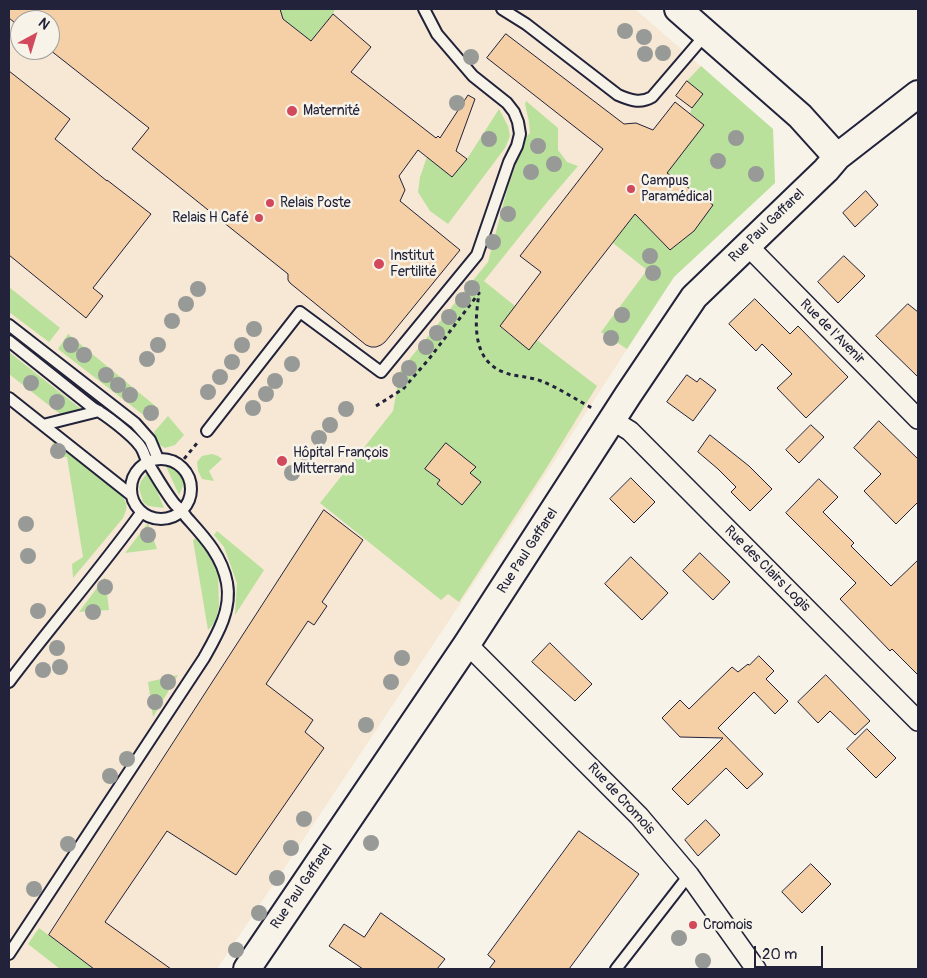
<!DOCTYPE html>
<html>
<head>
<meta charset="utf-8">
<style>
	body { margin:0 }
	#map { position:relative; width:927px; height:978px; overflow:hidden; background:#f7f3e8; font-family:Pangolin,sans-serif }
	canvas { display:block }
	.frame { position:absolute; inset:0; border:10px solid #22223b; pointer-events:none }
	.north { position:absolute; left:10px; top:10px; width:50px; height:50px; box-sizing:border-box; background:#f7f3e8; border:1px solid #a29fa3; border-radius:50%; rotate:39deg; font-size:14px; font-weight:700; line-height:20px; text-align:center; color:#22223b }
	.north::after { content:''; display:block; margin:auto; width:18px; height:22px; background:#d1495b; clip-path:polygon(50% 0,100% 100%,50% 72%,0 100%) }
	.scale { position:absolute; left:754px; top:946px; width:69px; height:22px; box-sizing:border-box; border:2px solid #22223b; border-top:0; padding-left:6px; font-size:15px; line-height:18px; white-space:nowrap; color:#22223b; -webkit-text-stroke:4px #f7f3e8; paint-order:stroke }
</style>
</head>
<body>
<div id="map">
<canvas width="927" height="978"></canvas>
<div class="frame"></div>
<div class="north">N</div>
<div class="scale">20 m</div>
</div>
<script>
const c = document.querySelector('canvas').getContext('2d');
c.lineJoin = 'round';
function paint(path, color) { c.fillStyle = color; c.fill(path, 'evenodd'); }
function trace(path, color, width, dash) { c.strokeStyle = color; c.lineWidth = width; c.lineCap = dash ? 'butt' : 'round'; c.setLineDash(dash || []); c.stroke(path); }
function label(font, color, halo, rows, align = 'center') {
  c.font = font + ' Pangolin,sans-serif'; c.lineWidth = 5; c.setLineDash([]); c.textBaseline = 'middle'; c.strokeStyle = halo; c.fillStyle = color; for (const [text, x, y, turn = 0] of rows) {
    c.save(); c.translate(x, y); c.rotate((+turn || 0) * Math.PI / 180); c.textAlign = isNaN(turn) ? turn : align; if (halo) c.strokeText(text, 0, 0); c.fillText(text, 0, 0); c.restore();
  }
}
paint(new Path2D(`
	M9 9H635L773 129 775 183 674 277 520 514 217 969H9ZM20 20H50V50H20Z`), '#f6e8d4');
paint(new Path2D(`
	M280 9H335L333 14 311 41 283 19Z
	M701 66 773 129 775 183 674 277 627 349 601 332 647 270 613 243 635 214 670 250 694 231 712 205 667 173 704 125 690 113 692 108 703 94 687 81Z
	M526 101 558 128V150L567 162 578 166 548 201 484 281 515 306 500 327 529 349 537 340 597 386 544 472 459 602 448 594 441 600 320 503 393 411 400 371 488 262 507 190 518 158 525 138 530 133 529 122 525 104Z
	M499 109 508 126 510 136 505 148 448 224 430 211 418 192 420 177 427 157 452 177 467 159Z
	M9 287 60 328 49 342 9 312Z
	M68 334 159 409 150 418 146 417 58 349Z
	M9 352 81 409 60 414 9 374Z
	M168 416 184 435 175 445 165 448 158 444 154 432Z
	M55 441 121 494C128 504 128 507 123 518L73 578 72 564 83 557 67 457 55 458 52 444Z
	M212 454 218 456 222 459 209 471 214 481 202 479 198 471 197 462 202 456Z
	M164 462C183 469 189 477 179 495Z
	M149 471 164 508 148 506 143 502 139 488 141 481Z
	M148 523 157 549 125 553Z
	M217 531 264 570 235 615 237 583 224 547 214 535Z
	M196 538 208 554 218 575 219 606 215 622 208 630 193 540Z
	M105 577 109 610 79 612Z
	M178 675 153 717 148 682Z
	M39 928 94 969H60L28 944Z`), '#bae19c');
const building = new Path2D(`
	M9 9H280L283 19 311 41 333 14 371 47 351 72 436 138 438 136 440 138 468 95 475 99 456 151 467 159 452 177 418 150 399 176 405 190 400 201 460 250 385 342 381 345 376 347H371L366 345 290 283 288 280V274L132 149 149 128 50 50V20H20V27L9 18Z
	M506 34 624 124 636 123 653 130 675 102 704 125 667 173 713 205 694 231 670 250 635 214 529 350 500 326 541 272 520 256 603 149 487 58Z
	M9 71 70 119 55 139 107 181V180L151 214 93 288 103 296 86 318 9 255Z
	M687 81 703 94 692 108 676 96Z
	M866 191 878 205 855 227 843 213Z
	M844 256 865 276 838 303 818 282Z
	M755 299 790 334 798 326 848 377 806 418 777 388 792 374 762 344 756 351 729 324Z
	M908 304 918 312V377L876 336Z
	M687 375 697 382 700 378 716 390 693 421 667 402Z
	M879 421 918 459V502L896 524 864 491 881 474 854 448Z
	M811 425 824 437 799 463 786 450Z
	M710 435 749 466 772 489 750 511 731 492 736 487 718 469 698 452Z
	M446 443 476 467 470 473 481 482 462 505 437 484 440 480 425 469Z
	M631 478 655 502 634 523 610 499Z
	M819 479 838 497 823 512 854 543 851 546 891 586 918 560V675L892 649 890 651 840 599 856 583 786 513Z
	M324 510 363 540 322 602 327 606 314 625 308 621 266 684 313 720 305 732 324 748 236 875 167 831 105 922 171 969H94L49 935Z
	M700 553 730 582 713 600 683 571Z
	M631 557 668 593 642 620 605 584Z
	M550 643 592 684 575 701 532 662Z
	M759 656 774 671 766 679 788 701 775 714 754 692 718 728 763 774 747 789 726 768 688 805 672 789 723 738 680 737 662 718 680 700 689 709 732 667 738 672 748 664 749 665Z
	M826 675 870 721 855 735 830 711 818 723 798 702Z
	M867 729 896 758 876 778 847 749Z
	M706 820 720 835 698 856 685 840Z
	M579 831 639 874 569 969H489L495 961 488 955Z
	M811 864 831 884 802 913 782 892Z
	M381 913 445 959 437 969H363L329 946 344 924 364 937Z`);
paint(building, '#f5cfa5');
trace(building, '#22223b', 1);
const lane = new Path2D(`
	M502 9 526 24 618 95C630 100 640 104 652 97L706 34
	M9 325 135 423 150 440 158 459
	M9 341 93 408C105 414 132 435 140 446 144 451 145 458 148 463 156 476 164 490 173 502 175 505 178 507 181 510 184 513 185 516 188 519 205 538 222 556 227 583 232 610 217 635 204 658L9 954
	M9 398 130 494
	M43 425 99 411
	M207 431 300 312 381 372 477 255 509 162 517 146 520 134 518 122 514 112 507 103 473 76 437 34 424 9
	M131 489a30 30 0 1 1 60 0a30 30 0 1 1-60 0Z
	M9 682C52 625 99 571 141 513
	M616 969 689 875`);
const street = new Path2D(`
	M747 245 918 419
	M612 420 630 431 918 721
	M467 644 639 816 689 875 756 969`);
const secondary = new Path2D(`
	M678 9 800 116 837 157
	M247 969 467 644 628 395 694 297 826 170 837 157 918 94`);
trace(lane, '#22223b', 14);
trace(street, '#22223b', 22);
trace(secondary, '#22223b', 30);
trace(new Path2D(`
	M376 406 403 389 429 359 479 293C475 321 471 359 503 372 515 377 528 376 541 381 557 387 577 400 592 408
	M179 465 198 442`), '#22223b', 3, [4, 4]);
trace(lane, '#f7f3e8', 10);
trace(street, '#f7f3e8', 19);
trace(secondary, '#f7f3e8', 26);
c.fillStyle = '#979a96';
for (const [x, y] of [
	[625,31],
	[644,37],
	[663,53],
	[645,54],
	[471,57],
	[457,103],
	[736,138],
	[489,139],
	[538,146],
	[718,161],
	[554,164],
	[531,172],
	[756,174],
	[508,214],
	[493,242],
	[650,256],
	[653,273],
	[472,288],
	[198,289],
	[463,300],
	[186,304],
	[622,315],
	[449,317],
	[172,321],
	[254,329],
	[437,333],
	[611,338],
	[71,345],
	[158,345],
	[242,345],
	[426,347],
	[84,355],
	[147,359],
	[232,362],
	[292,364],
	[409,368],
	[106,375],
	[220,377],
	[400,380],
	[275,381],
	[31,383],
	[118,385],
	[208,392],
	[266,394],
	[130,395],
	[57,402],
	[253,408],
	[346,409],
	[151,413],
	[330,425],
	[319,438],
	[58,451],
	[306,454],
	[292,473],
	[26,524],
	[148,535],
	[28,556],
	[105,587],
	[38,611],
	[93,612],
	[57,648],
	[402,658],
	[60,667],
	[43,670],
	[168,682],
	[391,682],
	[155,702],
	[366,725],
	[127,759],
	[110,776],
	[304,819],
	[371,843],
	[68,844],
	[291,848],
	[277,878],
	[34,889],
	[259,913],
	[679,938],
	[236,950],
	[703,961]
]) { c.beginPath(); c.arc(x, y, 8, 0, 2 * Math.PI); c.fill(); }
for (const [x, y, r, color] of [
	[292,111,6,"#d1495b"],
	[631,189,5,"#d1495b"],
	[270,203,5,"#d1495b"],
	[259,218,5,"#d1495b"],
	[379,264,6,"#d1495b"],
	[282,461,6,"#d1495b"],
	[693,925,5,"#d1495b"]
]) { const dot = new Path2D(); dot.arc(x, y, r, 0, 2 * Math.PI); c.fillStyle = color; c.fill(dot); trace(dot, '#f7f3e8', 2); }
label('14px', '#22223b', '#f7f3e8', [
	["Maternité",303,111],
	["Campus",641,181],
	["Paramédical",641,197],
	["Relais Poste",280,203],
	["Relais H Café",249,218,"right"],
	["Institut",390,256],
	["Fertilité",390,272],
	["Hôpital François",293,453],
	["Mitterrand",293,469],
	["Cromois",703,925]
], 'left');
label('14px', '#22223b', '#f7f3e8', [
	["Rue Paul Gaffarel",767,226,-44],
	["Rue de l'Avenir",832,332,45],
	["Rue Paul Gaffarel",528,551,-57],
	["Rue des Clairs Logis",767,569,45],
	["Rue de Cromois",621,799,47],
	["Rue Paul Gaffarel",302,887,-56]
]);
</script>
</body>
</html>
